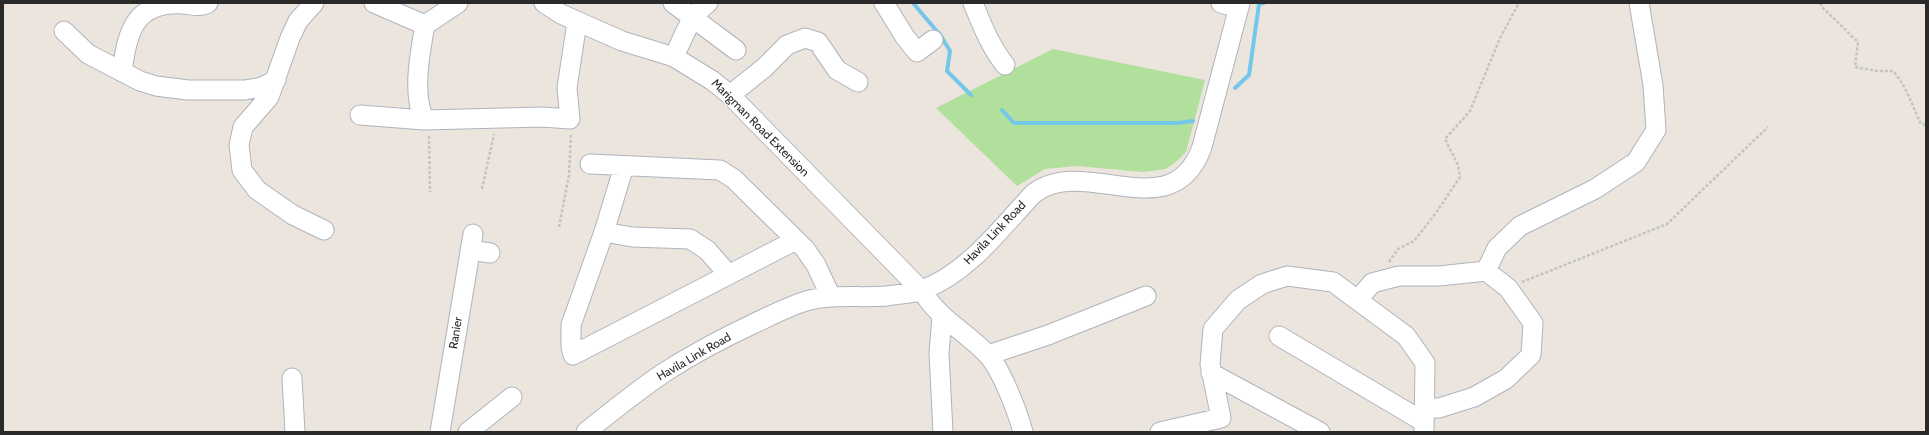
<!DOCTYPE html>
<html>
<head>
<meta charset="utf-8">
<style>
	body { margin:0 }
	#map { position:relative; width:1929px; height:435px; overflow:hidden; background:#ebe5dd; font-family:Cabin,sans-serif }
	canvas { display:block }
	.frame { position:absolute; inset:0; border:4px solid #2a2a2a; pointer-events:none }
</style>
</head>
<body>
<div id="map">
<canvas width="1929" height="435"></canvas>
<div class="frame"></div>
</div>
<script>
const c = document.querySelector('canvas').getContext('2d');
c.lineJoin = 'round';
function paint(path, color) { c.fillStyle = color; c.fill(path, 'evenodd'); }
function trace(path, color, width, dash) { c.strokeStyle = color; c.lineWidth = width; c.lineCap = dash ? 'butt' : 'round'; c.setLineDash(dash || []); c.stroke(path); }
function label(font, color, halo, rows, align = 'center') {
  c.font = font + ' Cabin,sans-serif'; c.lineWidth = 3; c.setLineDash([]); c.textBaseline = 'middle'; c.strokeStyle = halo; c.fillStyle = color; for (const [text, x, y, turn = 0] of rows) {
    c.save(); c.translate(x, y); c.rotate((+turn || 0) * Math.PI / 180); c.textAlign = isNaN(turn) ? turn : align; if (halo) c.strokeText(text, 0, 0); c.fillText(text, 0, 0); c.restore();
  }
}
paint(new Path2D(`
	M1053 49 1205 80 1186 152 1177 161 1166 169 1143 172 1077 166 1045 169 1017 186 936 108Z`), '#b1e09c');
trace(new Path2D(`
	M913 3 941 36 950 51 947 71 971 95
	M1235 88 1249 75 1259 4 1264 3
	M1002 110 1014 123H1177L1193 121`), '#75c7e9', 4);
const minor = new Path2D(`
	M314 3 298 21 290 38 269 97 243 127 239 145 242 170 257 190 293 215 324 230
	M374 3 425 25
	M544 3 561 14 622 41 674 57 713 81 730 95 922 291C940 320 965 331 987 354 1001 368 1018 413 1023 432
	M673 3 736 50
	M884 3 905 37 917 52 933 40
	M973 3C982 25 990 46 1005 65
	M1221 3 1239 8
	M64 31 88 54 140 81 156 86 188 90H245L262 87 276 80
	M674 57C683 38 690 15 708 3
	M122 72C127 31 135 1 184 4 191 5 202 7 208 3
	M730 95 764 68 787 45 805 38 818 42 837 70 858 82
	M360 115 424 120 542 117 570 119 567 88 577 22
	M424 120C412 93 420 53 425 25L458 3
	M590 164 720 170 734 179 805 249 816 265 831 297
	M624 166 604 232 571 325V347L573 355 796 240
	M604 232 632 237 690 239 707 250 728 274
	M470 250 490 253
	M1358 300 1372 283 1399 276H1439L1486 271
	M942 317 939 353 943 432
	M1279 336 1424 422
	M988 355 1048 335 1146 296
	M1211 373 1320 432
	M292 378 295 432
	M1424 408H1439L1474 397 1506 379 1531 355 1533 323 1508 288 1486 271 1497 248 1520 226 1595 189 1636 162 1656 130 1653 85 1639 3
	M440 432 473 234
	M468 432 512 397
	M586 432C612 411 638 390 665 372 693 354 723 338 753 324 770 316 787 307 806 301 832 294 859 298 887 296 898 294 912 294 922 290 967 274 1001 228 1033 194 1084 153 1172 231 1202 147L1240 3
	M1160 432 1221 418 1210 364 1213 329 1238 300 1262 284 1287 276 1333 282 1406 336 1425 363 1424 432`);
trace(minor, '#b0b3bd', 21);
trace(new Path2D(`
	M1820 3 1823 8 1858 42 1855 67 1877 71H1893C1907 86 1912 106 1921 124L1926 125
	M429 136 430 192
	M482 189 494 134
	M559 227 569 175 571 133
	M1389 262 1398 249 1414 241 1436 213 1460 177 1458 165 1445 139 1470 111 1500 38 1519 3
	M1522 282 1667 224 1768 127`), '#c3c3c3', 2.5, [3, 2]);
trace(minor, '#fff', 19);
label('12px', '#2a2a2a', '#fff', [
	["Marigman Road Extension",760,128,45],
	["Havila Link Road",995,233,-46],
	["Ranier",456,333,-81],
	["Havila Link Road",694,357,-30]
]);
</script>
</body>
</html>
